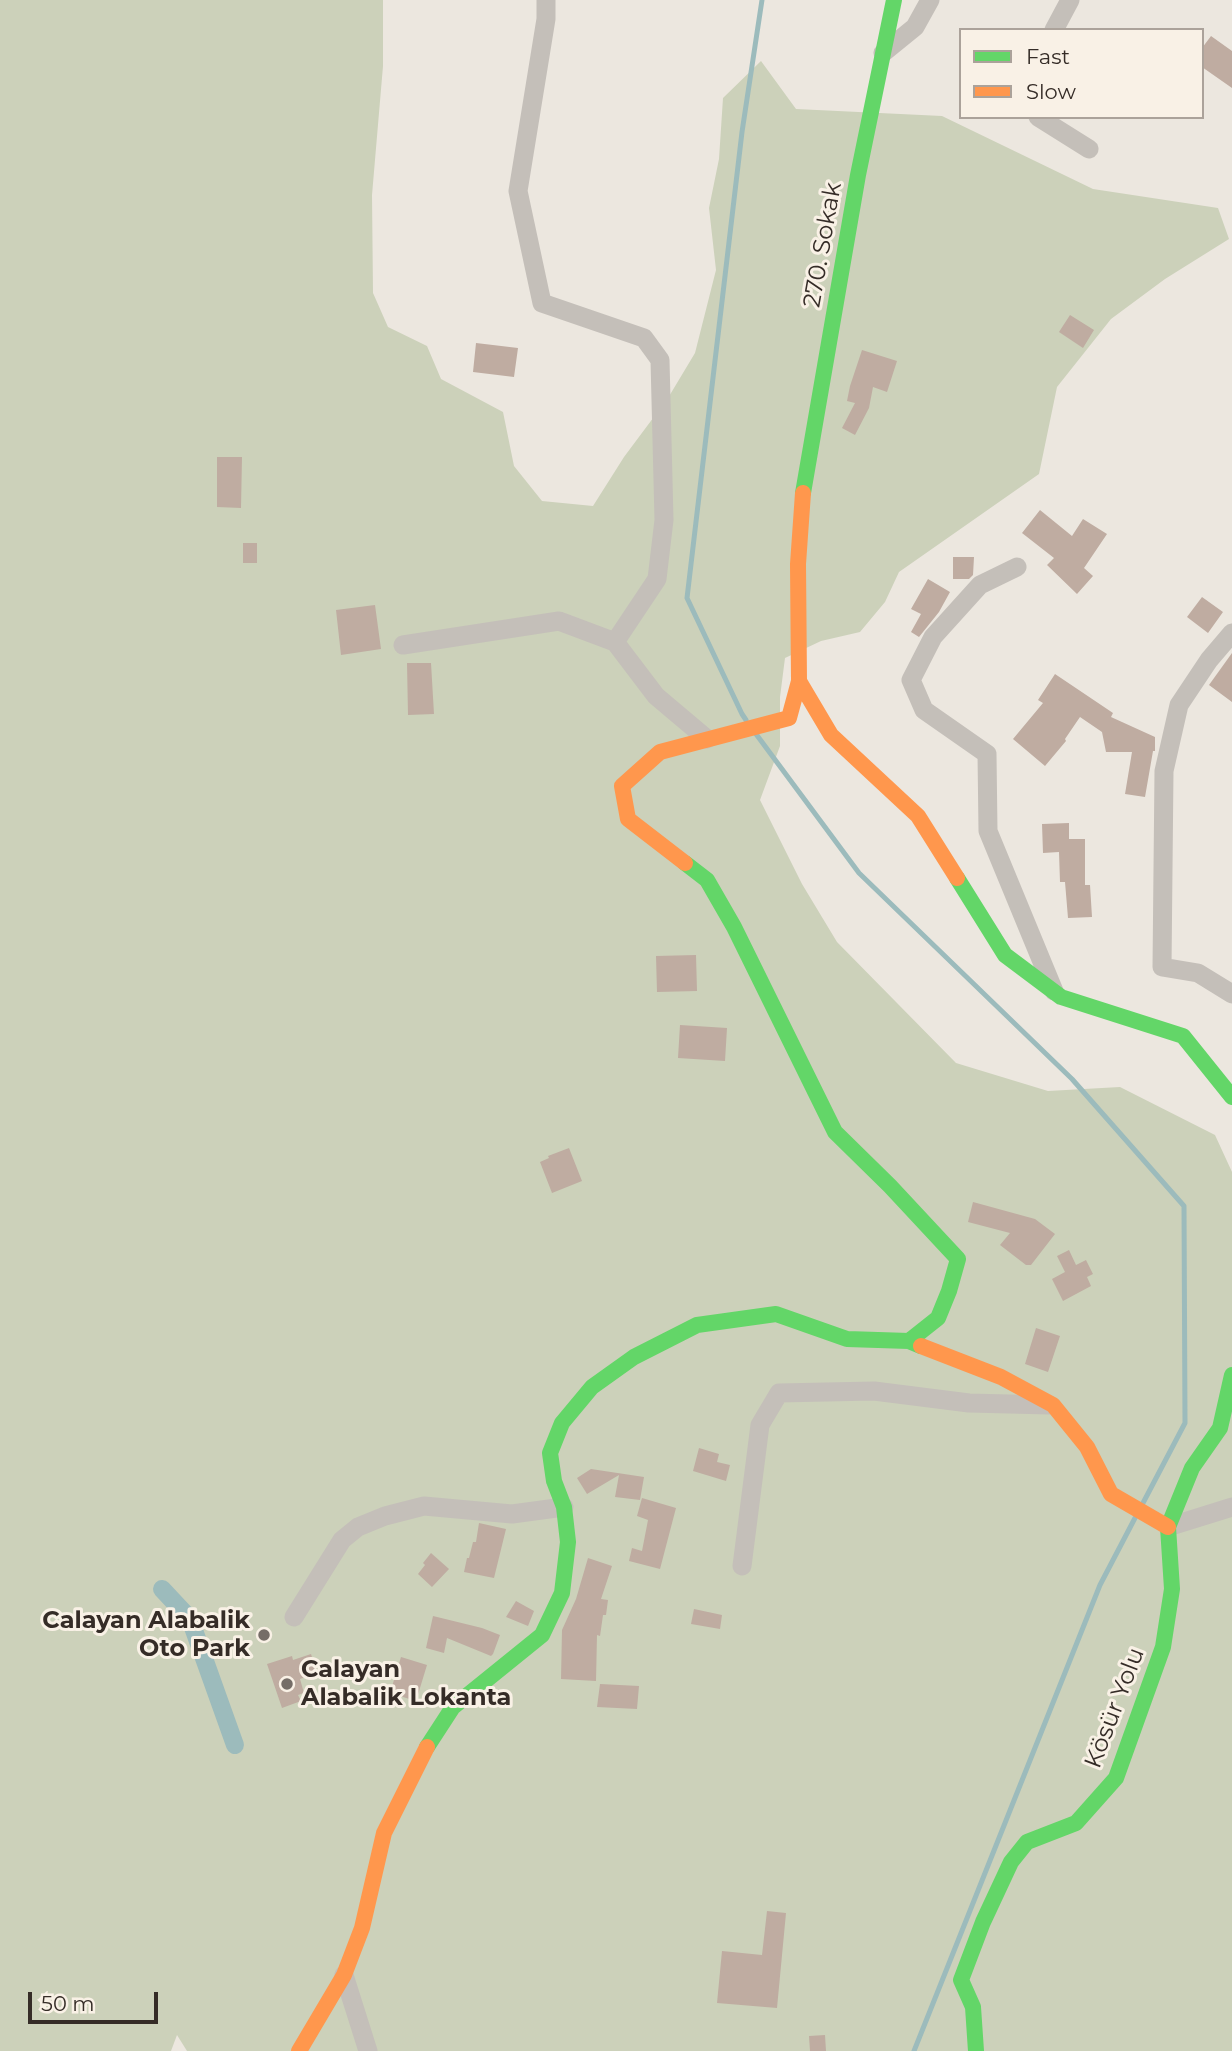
<!DOCTYPE html>
<html>
<head>
<meta charset="utf-8">
<style>
	body { margin:0 }
	#map { position:relative; width:1232px; height:2051px; overflow:hidden; background:#ece7df; font-family:Montserrat,sans-serif }
	canvas { display:block }
	.legend { position:absolute; left:959px; top:28px; width:245px; height:91px; box-sizing:border-box; background:#f9f1e6; border:2px solid #aba29a; margin:0; padding:9px 12px; list-style:none; font-size:21px; color:#352c27 }
	.legend li { display:flex; align-items:center; gap:14px; height:35px }
	.legend b { width:35px; border:2px solid #aba29a }
	.scale { position:absolute; left:28px; top:1992px; width:130px; height:32px; box-sizing:border-box; border:4px solid #352c27; border-top:0; padding-left:9px; font-size:21px; line-height:24px; white-space:nowrap; color:#352c27; -webkit-text-stroke:5px #f9f1e6; paint-order:stroke }
</style>
</head>
<body>
<div id="map">
<canvas width="1232" height="2051"></canvas>
<ul class="legend">
<li><b style="height:9px;background:#63d668"></b>Fast</li>
<li><b style="height:9px;background:#ff974d"></b>Slow</li>
</ul>
<div class="scale">50 m</div>
</div>
<script>
const c = document.querySelector('canvas').getContext('2d');
c.lineJoin = 'round';
function paint(path, color) { c.fillStyle = color; c.fill(path, 'evenodd'); }
function trace(path, color, width, dash) { c.strokeStyle = color; c.lineWidth = width; c.lineCap = dash ? 'butt' : 'round'; c.setLineDash(dash || []); c.stroke(path); }
function label(font, color, halo, rows, align = 'center') {
  c.font = font + ' Montserrat,sans-serif'; c.lineWidth = 6; c.setLineDash([]); c.textBaseline = 'middle'; c.strokeStyle = halo; c.fillStyle = color; for (const [text, x, y, turn = 0] of rows) {
    c.save(); c.translate(x, y); c.rotate((+turn || 0) * Math.PI / 180); c.textAlign = isNaN(turn) ? turn : align; if (halo) c.strokeText(text, 0, 0); c.fillText(text, 0, 0); c.restore();
  }
}
paint(new Path2D(`
	M0 0H383V66L372 195 373 293 388 327 427 346 441 379 503 412 514 466 542 501 593 506 624 457 668 398 695 353 716 270 709 208 719 159 723 98 761 61 796 109 942 116 1093 189 1218 208 1229 239 1165 279 1111 319 1057 387 1039 474 899 572 885 602 860 632 821 641 785 658 780 697V746L760 800 802 884 837 942 956 1063 1048 1091 1120 1087 1215 1135 1232 1172V2051H187L177 2035 171 2051H0Z`), '#ccd1ba');
trace(new Path2D(`
	M746 720 742 714 687 598 742 132 762 0
	M756 734 859 873 1072 1079 1184 1206 1185 1423 1143 1503
	M914 2051 1100 1585 1135 1518`), '#9cbbbc', 5);
trace(new Path2D(`
	M162 1589 190 1619 235 1745`), '#9cbbbc', 18);
paint(new Path2D(`
	M1211 36 1232 51V88L1202 67V48Z
	M1070 315 1094 330 1083 348 1059 332Z
	M476 343 518 348 514 377 473 372Z
	M862 350 897 361 887 392 873 387 869 408 855 435 842 428 855 403 847 401 850 386Z
	M217 457H242L241 508 217 507Z
	M1040 510 1072 536 1083 519 1107 534 1084 568 1093 576 1077 594 1047 565 1054 558 1022 533Z
	M243 543H257V563H243Z
	M953 557H974L973 575 969 579H953Z
	M928 579 950 592 939 612 919 637 911 632 921 614 911 609Z
	M1202 597 1223 612 1208 633 1187 617Z
	M375 605 381 649 341 655 336 610Z
	M1232 653V702L1209 685Z
	M407 663H431L434 714 408 715Z
	M1055 674 1113 713 1111 717 1155 737V751H1153L1145 797 1125 794 1132 752H1106L1102 732 1080 717 1065 739 1066 741 1045 766 1013 739 1043 703 1038 700Z
	M1069 823V839H1085V885H1090L1092 917 1068 918 1065 882H1060L1059 852 1043 853 1042 824Z
	M696 955 697 991 657 992 656 956Z
	M680 1025 727 1028 725 1061 678 1058Z
	M569 1148 582 1181 552 1193 540 1162 549 1158 548 1156Z
	M973 1202 1035 1219 1055 1234 1031 1265H1026L1000 1245 1010 1233 968 1222Z
	M1069 1250 1076 1265 1086 1260 1093 1274 1087 1277 1091 1286 1063 1301 1052 1279 1065 1272 1057 1256Z
	M1036 1328 1060 1336 1048 1372 1025 1364Z
	M699 1448 719 1454 717 1462 730 1465 726 1481 693 1471Z
	M591 1469 644 1477 640 1500 615 1497 619 1475 587 1494 577 1478Z
	M642 1498 676 1508 660 1569 629 1561 632 1548 642 1551 648 1520 637 1516Z
	M479 1523 506 1529 494 1578 464 1572 467 1558H469L473 1542H476Z
	M431 1553 449 1569 432 1587 418 1574 425 1565 423 1563Z
	M588 1558 612 1566 601 1599 608 1600 606 1615H603L600 1636 597 1635 596 1681 561 1679 562 1630 576 1599Z
	M516 1601 534 1611 528 1626 506 1617Z
	M694 1609 722 1615 720 1629 691 1624Z
	M433 1616 482 1628 500 1635 493 1654 491 1656 447 1638 444 1653 426 1648Z
	M311 1654 317 1673 300 1679 304 1693 298 1695 301 1701 282 1708 267 1664 292 1656 293 1660Z
	M401 1657 427 1665 416 1701 390 1693Z
	M600 1684 639 1686 637 1709 597 1707Z
	M767 1911 786 1913 777 2008 717 2003 722 1951 762 1955Z
	M825 2035 826 2051H810L809 2036Z`), '#bfaca1');
trace(new Path2D(`
	M546 0V19L518 191 542 303 644 338 660 360 664 520 657 579 615 642
	M1054 30 1070 0
	M883 53 915 27 930 0
	M1038 117 1089 149
	M1017 567 980 585 933 637 911 680 924 710 987 754 988 831 1054 991
	M1232 633 1209 660 1179 705 1164 771 1162 967 1198 973 1232 994
	M403 645 559 621 615 642 656 696 707 739
	M1168 1527 1232 1507
	M742 1566 760 1425 779 1393 874 1391 969 1403 1049 1405
	M294 1617 342 1540 358 1527 385 1516 424 1506 512 1514 564 1507
	M344 1975 368 2051`), '#c4bfb9', 19);
trace(new Path2D(`
	M803 493 858 175 894 0
	M685 863 707 880 734 927 835 1132 890 1186 958 1259 949 1291 938 1318 909 1341
	M957 878 1005 955 1061 997 1183 1036 1232 1097
	M427 1747 453 1707 542 1635 562 1593 568 1542 564 1507 554 1481 550 1453 562 1423 592 1387 634 1357 697 1325 776 1314 847 1339 909 1341 921 1346
	M976 2051 973 2007 961 1980 983 1922 1011 1862 1027 1842 1076 1823 1116 1778 1163 1647 1172 1589 1168 1527 1192 1468 1220 1428 1232 1375`), '#63d668', 16);
trace(new Path2D(`
	M803 493 798 564 799 681 831 735 918 816 957 878
	M685 863 628 819 622 786 660 752 789 718 799 681
	M921 1346 1001 1377 1053 1405 1087 1447 1111 1494 1168 1527
	M299 2051 344 1975 362 1928 384 1833 427 1747`), '#ff974d', 16);
for (const [x, y, r, color] of [
	[264,1635,7,"#756d67"],
	[287,1684,7,"#756d67"]
]) { const dot = new Path2D(); dot.arc(x, y, r, 0, 2 * Math.PI); c.fillStyle = color; c.fill(dot); trace(dot, '#f9f1e6', 2.5); }
label('24px', '#352c27', '#f9f1e6', [
	["270. Sokak",823,245,-80],
	["Kösür Yolu",1115,1708,-69]
]);
label('bold 24px', '#352c27', '#f9f1e6', [
	["Calayan Alabalik",250,1621],
	["Oto Park",250,1649],
	["Calayan",301,1670,"left"],
	["Alabalik Lokanta",301,1698,"left"]
], 'right');
</script>
</body>
</html>
